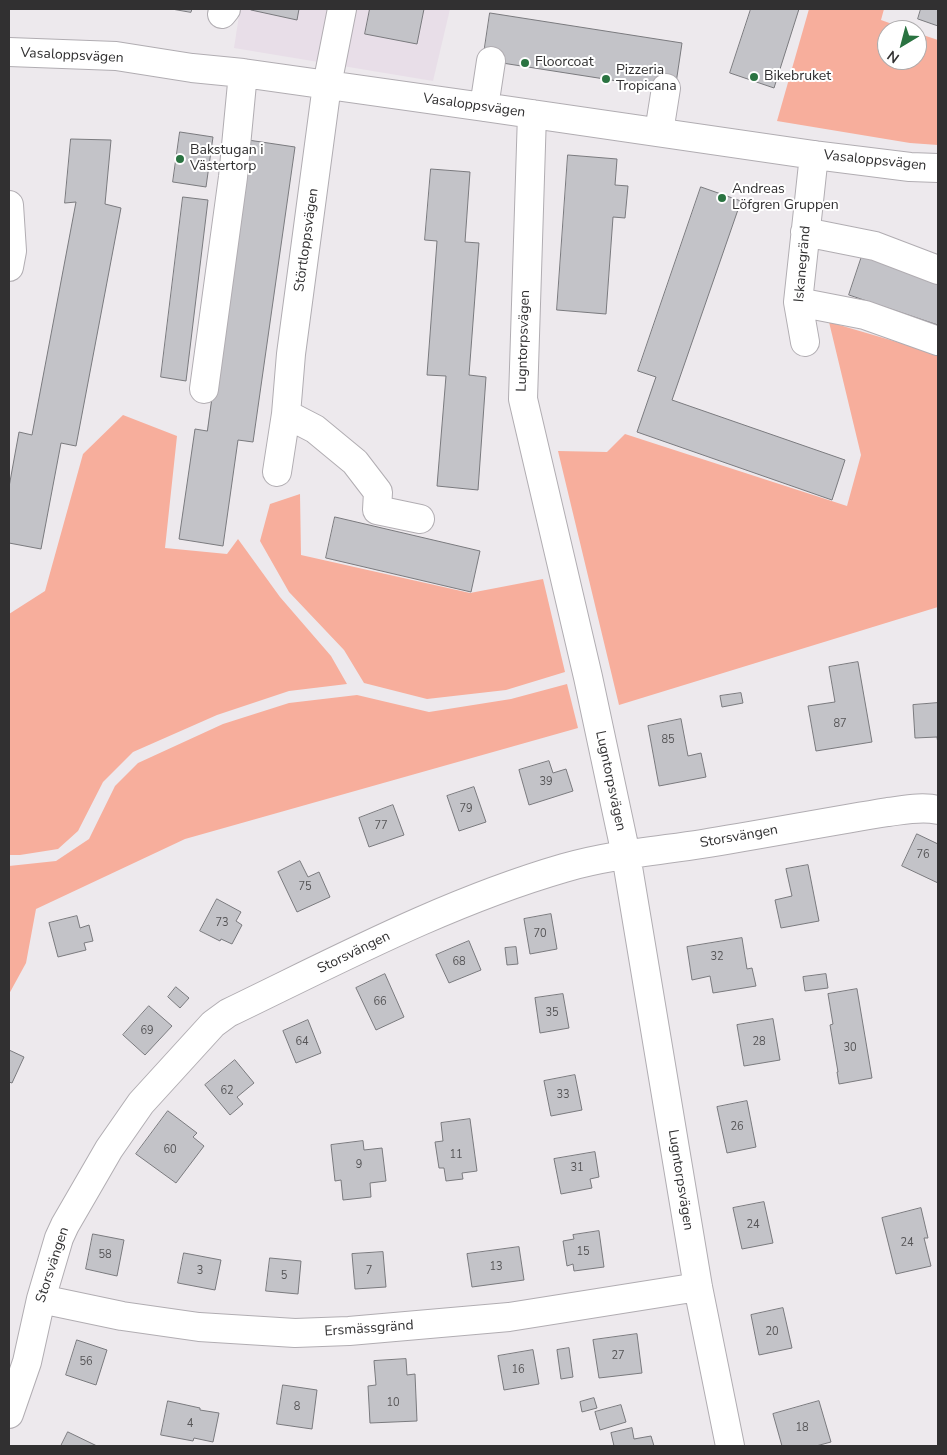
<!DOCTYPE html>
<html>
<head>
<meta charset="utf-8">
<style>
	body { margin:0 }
	#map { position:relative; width:947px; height:1455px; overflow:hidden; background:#ede9ed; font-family:"Nunito Sans",sans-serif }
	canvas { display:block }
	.frame { position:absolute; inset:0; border:10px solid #313031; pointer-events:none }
	.north { position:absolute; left:877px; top:20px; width:50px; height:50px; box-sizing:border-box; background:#fff; border:1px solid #adacad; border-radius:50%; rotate:217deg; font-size:14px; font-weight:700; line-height:20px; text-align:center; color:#313031 }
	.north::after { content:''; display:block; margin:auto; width:18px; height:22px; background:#2a7341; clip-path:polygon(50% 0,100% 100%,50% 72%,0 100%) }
</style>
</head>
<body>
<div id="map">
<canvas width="947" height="1455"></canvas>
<div class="frame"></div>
<div class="north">N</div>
</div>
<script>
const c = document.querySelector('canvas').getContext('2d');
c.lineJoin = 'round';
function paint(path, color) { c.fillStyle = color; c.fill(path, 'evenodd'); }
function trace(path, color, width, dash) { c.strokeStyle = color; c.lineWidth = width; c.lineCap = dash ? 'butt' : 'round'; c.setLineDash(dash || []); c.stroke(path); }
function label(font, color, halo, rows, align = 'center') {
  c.font = font + ' "Nunito Sans",sans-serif'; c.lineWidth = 4; c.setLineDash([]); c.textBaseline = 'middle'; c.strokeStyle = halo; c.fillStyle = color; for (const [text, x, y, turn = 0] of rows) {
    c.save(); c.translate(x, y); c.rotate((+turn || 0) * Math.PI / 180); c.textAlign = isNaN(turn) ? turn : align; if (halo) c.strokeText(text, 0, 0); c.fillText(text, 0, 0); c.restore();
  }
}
paint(new Path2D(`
	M240 9H450L433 81 234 48Z`), '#e8dee8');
paint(new Path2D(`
	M809 9H884L881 20 909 30H887V60H917V33L938 40V145L910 143 777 121Z
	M829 322 938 354V607L619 705 558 451 607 452 625 434 847 506 861 455Z
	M123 415 177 436 165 548 227 554 238 539 280 597 331 656 347 684 289 691 217 715 133 752 103 782 78 831 58 849 20 855H9V614L45 591 83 454Z
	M300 494 301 555 470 593 543 579 565 672 506 690 427 699 364 683 344 650 289 592 260 541 270 504Z
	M567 684 578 728 185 839 36 909 26 963 9 994V866L56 861 89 839 115 786 138 763 223 724 289 703 357 695 429 712 511 699Z`), '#f7ae9c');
const building = new Path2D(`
	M172 9H192L191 12Z
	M251 9H299L297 20 251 10Z
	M370 9H424L417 44 365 34Z
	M751 9H799L774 88 730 73Z
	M921 9H938V26L918 19Z
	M490 13 682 43 675 90 483 60Z
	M180 132 213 137 206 187 173 182Z
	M71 139 111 140 105 204 121 208 76 446 61 443 41 549 9 543V487L19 432 32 435 76 202 65 203Z
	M248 140 295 147 253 442 238 440 223 546 179 539 195 429 207 431Z
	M568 155 617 159 615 185 628 186 625 218 613 217 606 314 557 310Z
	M431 169 470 172 465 242 479 243 469 375 486 377 478 490 437 486 446 376 427 375 437 241 425 240Z
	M701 187 741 201 672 400 845 460 832 500 637 432 656 377 638 371Z
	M183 197 208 200 186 381 161 377Z
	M862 256 938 281V325L849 295Z
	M335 517 480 551 471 592 326 558Z
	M858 662 872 742 816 751 808 706 835 702 829 667Z
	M741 693 743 703 722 707 720 696Z
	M938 703V744L937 737 915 738 913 705Z
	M681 719 688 756 701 753 706 777 659 786 648 726Z
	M549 761 553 773 566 769 573 791 529 805 519 770Z
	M474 787 486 822 459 831 447 796Z
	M393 805 404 835 369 847 359 818Z
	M917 834 938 844V883L902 866Z
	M300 861 308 877 319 872 330 897 297 912 278 872Z
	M808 865 819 921 781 928 775 900 792 896 786 869Z
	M217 899 241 912 236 921 242 925 232 944 221 939 220 941 200 931Z
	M551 914 557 949 530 954 524 919Z
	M77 916 80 928 89 925 93 941 84 943 86 950 58 957 49 923Z
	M742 938 747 969 752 968 756 986 713 993 710 976 692 980 687 947Z
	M469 941 481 970 449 983 436 955Z
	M516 947 518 964 507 965 505 948Z
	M385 974 404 1017 376 1030 356 988Z
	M826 974 828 988 805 991 803 977Z
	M176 987 189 998 180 1008 168 997Z
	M857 989 872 1078 839 1084 837 1072H838L830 1025 833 1024 828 994Z
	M563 994 569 1028 540 1033 535 998Z
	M149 1006 172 1026 145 1055 123 1035Z
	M773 1019 780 1060 744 1066 737 1025Z
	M308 1020 321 1053 296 1063 283 1031Z
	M9 1050 24 1057 12 1083 9 1082Z
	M235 1060 254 1083 237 1097 243 1104 230 1115 205 1085Z
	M575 1075 582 1110 551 1116 544 1081Z
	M747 1101 756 1147 727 1153 717 1107Z
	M168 1111 197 1133 193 1137 204 1146 176 1183 136 1154Z
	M470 1119 477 1171 462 1173 463 1179 446 1181 444 1168H439L435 1142 443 1141 441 1123Z
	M363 1141 364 1150 382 1148 386 1181 370 1183 371 1197 343 1200 341 1180 335 1181 331 1145Z
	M595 1152 599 1177 590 1179 592 1188 561 1194 554 1159Z
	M764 1202 773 1243 742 1249 733 1208Z
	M921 1208 928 1238H924L931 1266 896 1274 882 1218Z
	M599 1231 604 1267 574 1271 573 1264 567 1266 563 1241 574 1239 573 1235Z
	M93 1234 124 1240 117 1276 86 1269Z
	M519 1247 524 1280 472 1287 467 1254Z
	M383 1252 386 1287 355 1289 352 1254Z
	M184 1253 221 1260 215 1290 178 1283Z
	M270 1258 301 1261 298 1294 266 1291Z
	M783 1308 792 1348 759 1355 751 1315Z
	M637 1334 642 1373 599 1378 593 1340Z
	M77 1340 107 1350 96 1385 66 1375Z
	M569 1348 573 1377 561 1379 557 1350Z
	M533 1350 539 1384 504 1390 498 1356Z
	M406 1359 407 1375 415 1374 417 1421 370 1423 368 1386 376 1385 374 1361Z
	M283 1385 317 1390 312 1429 277 1424Z
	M594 1398 597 1408 582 1412 580 1402Z
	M168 1401 200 1408V1410L219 1413 213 1442 194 1438 193 1441 161 1435Z
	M819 1401 831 1442 816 1446H782L773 1414Z
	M621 1405 626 1422 600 1430 595 1412Z
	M632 1428 634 1439 651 1436 654 1446H614L611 1433Z
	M68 1432 97 1446H61Z`);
paint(building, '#c3c3c8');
trace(building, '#7a7a7e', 1);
const minor = new Path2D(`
	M222 14 226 9
	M9 52 116 56 192 68 243 73 484 107 814 155 910 167 938 168
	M484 107 491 61
	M532 114 523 399 588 677 626 855 698 1287 730 1446
	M659 132 666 88
	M9 205 12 251 9 267
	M805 232 875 246 938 270
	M798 302 865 315 938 341
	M805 342 798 302 814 155
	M204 389 233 177 243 73
	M286 414 315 429 355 462 378 492 377 510 420 519
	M277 472 286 414 291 354 327 85 342 9
	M41 1299 122 1316 199 1327 295 1333 349 1331 509 1317 698 1287
	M9 1414 27 1362 41 1299 59 1238 65 1225 109 1149 141 1103 213 1024 228 1013C338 960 447 902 564 868 609 855 656 851 702 844 764 834 826 822 888 812 904 810 922 806 938 810`);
trace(minor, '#b1adb2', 30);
trace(minor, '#fff', 28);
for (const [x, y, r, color] of [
	[525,63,5,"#2a7341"],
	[754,77,5,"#2a7341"],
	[606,79,5,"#2a7341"],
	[180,159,5,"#2a7341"],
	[722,198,5,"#2a7341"]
]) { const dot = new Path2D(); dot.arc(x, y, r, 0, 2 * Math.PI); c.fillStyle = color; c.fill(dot); trace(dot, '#fff', 2); }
label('11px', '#565557', null, [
	["87",840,724],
	["85",668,740],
	["39",546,782],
	["79",466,809],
	["77",381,826],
	["76",923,855],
	["75",305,887],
	["73",222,923],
	["70",540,934],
	["32",717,957],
	["68",459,962],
	["66",380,1002],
	["35",552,1013],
	["69",147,1031],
	["64",302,1042],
	["28",759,1042],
	["30",850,1048],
	["62",227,1091],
	["33",563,1095],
	["26",737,1127],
	["60",170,1150],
	["11",456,1155],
	["9",359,1165],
	["31",577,1168],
	["24",753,1225],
	["24",907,1243],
	["15",583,1252],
	["58",105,1255],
	["13",496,1267],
	["3",200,1271],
	["7",369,1271],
	["5",284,1276],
	["20",772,1332],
	["27",618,1356],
	["56",86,1362],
	["16",518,1370],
	["10",393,1403],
	["8",297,1407],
	["4",190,1424],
	["18",802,1428]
]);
label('14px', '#313031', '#fff', [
	["Vasaloppsvägen",72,56,3],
	["Vasaloppsvägen",474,106,8],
	["Vasaloppsvägen",875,161,6],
	["Störtloppsvägen",307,240,-82],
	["Iskanegränd",803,264,-85],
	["Lugntorpsvägen",524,341,-88],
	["Lugntorpsvägen",610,781,78],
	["Storsvängen",739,837,-10],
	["Storsvängen",354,953,-26],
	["Lugntorpsvägen",680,1180,81],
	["Storsvängen",53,1265,-72],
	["Ersmässgränd",369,1329,-4]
]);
label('14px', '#313031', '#fff', [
	["Floorcoat",535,63],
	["Pizzeria",616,71],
	["Tropicana",616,87],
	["Bikebruket",764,77],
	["Bakstugan i",190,151],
	["Västertorp",190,167],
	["Andreas",732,190],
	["Löfgren Gruppen",732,206]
], 'left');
</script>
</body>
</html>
